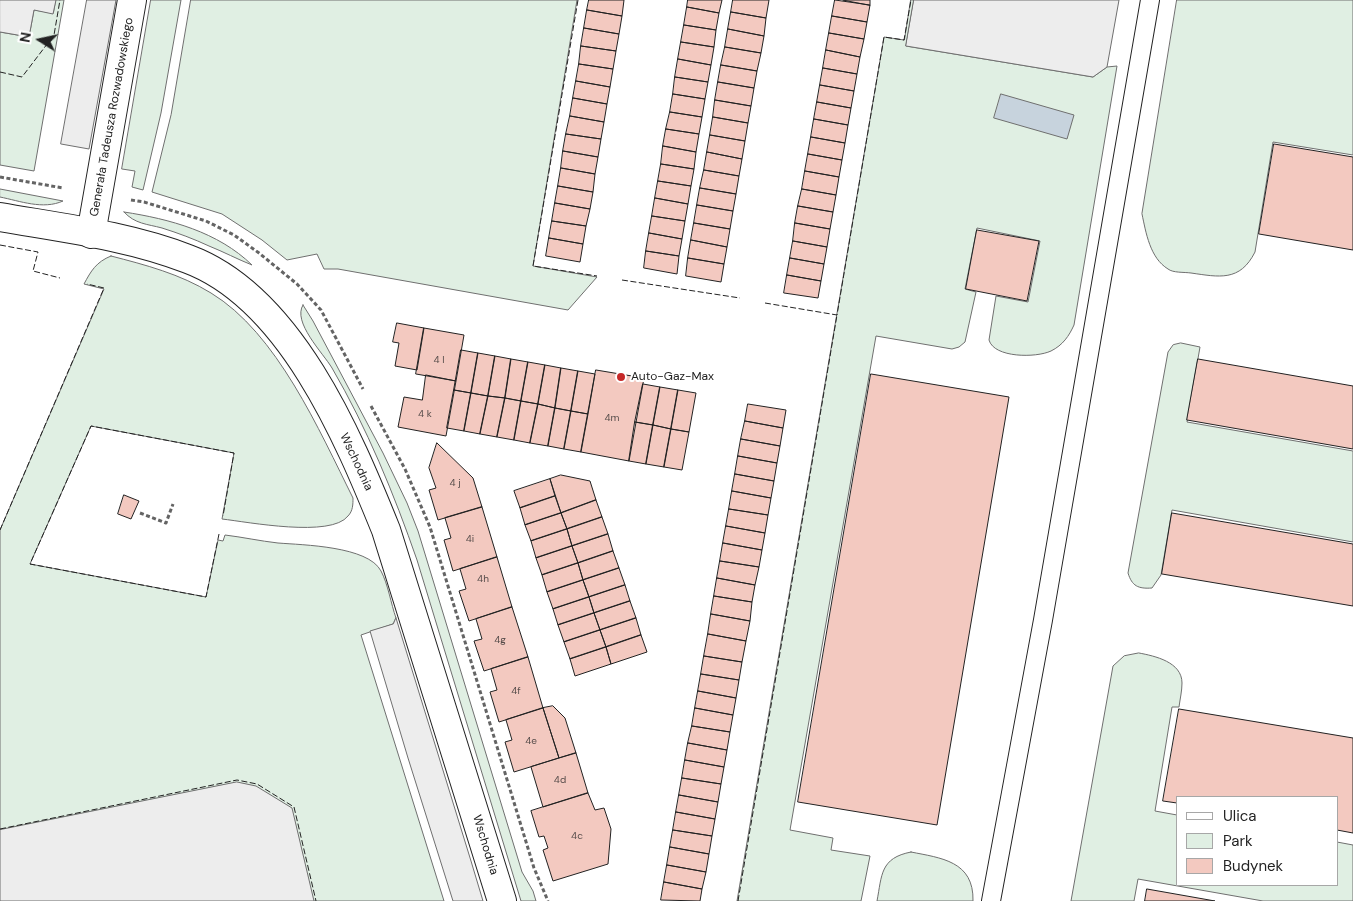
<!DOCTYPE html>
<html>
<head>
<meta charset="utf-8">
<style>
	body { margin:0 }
	#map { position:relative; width:1353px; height:901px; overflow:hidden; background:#fff; font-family:"DM Sans",sans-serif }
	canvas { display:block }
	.legend { position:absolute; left:1176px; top:796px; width:162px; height:90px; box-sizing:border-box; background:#fff; border:1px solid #a7a7a7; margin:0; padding:6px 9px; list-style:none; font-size:15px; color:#222 }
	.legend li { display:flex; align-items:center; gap:10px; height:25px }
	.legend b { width:25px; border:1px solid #a7a7a7 }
	.north { position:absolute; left:15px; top:15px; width:50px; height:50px; -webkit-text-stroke:4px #fff; paint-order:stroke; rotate:280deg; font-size:14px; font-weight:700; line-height:20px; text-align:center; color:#222 }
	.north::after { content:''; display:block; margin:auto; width:18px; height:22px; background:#222; clip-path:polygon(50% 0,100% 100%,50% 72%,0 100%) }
</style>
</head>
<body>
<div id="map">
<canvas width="1353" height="901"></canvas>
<ul class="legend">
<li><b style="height:6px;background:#fff"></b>Ulica</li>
<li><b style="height:14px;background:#e0efe3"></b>Park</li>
<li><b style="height:14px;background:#f3c9c0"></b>Budynek</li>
</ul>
<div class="north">N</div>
</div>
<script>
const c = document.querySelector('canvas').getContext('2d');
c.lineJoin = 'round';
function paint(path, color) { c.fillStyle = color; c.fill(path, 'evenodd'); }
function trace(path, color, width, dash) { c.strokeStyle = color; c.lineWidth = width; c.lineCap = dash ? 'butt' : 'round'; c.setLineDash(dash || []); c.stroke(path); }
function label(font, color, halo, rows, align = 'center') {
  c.font = font + ' "DM Sans",sans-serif'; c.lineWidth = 4; c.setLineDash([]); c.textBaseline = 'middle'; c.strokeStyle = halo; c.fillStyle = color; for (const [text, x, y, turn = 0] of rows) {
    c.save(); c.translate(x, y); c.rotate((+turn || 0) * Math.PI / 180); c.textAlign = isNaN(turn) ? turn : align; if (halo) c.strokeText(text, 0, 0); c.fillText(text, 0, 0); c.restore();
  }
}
const green = new Path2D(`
	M56 0H64L34 171 0 165V32L29 37 34 10 53 13Z
	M151 0H181L161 113 143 190 132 187 135 171 122 169Z
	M191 0H577L533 266 597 277 568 310 338 269H324L317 254 287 260 262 240 222 214 152 192 171 115Z
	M911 0H914L906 46 1093 77 1107 67 1117 66 1074 325C1069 336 1063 345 1051 351 1036 358 994 358 989 340L996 296 1028 302 1040 241 977 228 965 289 976 292 965 342 959 347 952 349 876 336 790 830 833 838 831 850 870 856 861 901H737L884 37 904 40Z
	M1177 0H1353V155L1273 142 1255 252C1240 282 1219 277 1191 273 1184 272 1173 273 1168 269 1150 258 1146 233 1142 214Z
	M0 189 63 201C43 210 20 201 0 197Z
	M124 212C170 219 218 232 252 265 237 259 224 252 209 246 194 239 178 233 162 228 147 224 135 224 124 212Z
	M111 256C146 265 180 274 211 293 277 333 319 430 353 498 353 504 353 511 348 516 331 538 248 522 222 519L234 453 91 426 30 564 206 597 218 540 223 541 225 535C242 537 260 541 278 543 303 545 368 546 381 571 388 584 391 604 396 618L393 624 361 635 444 901H302L0 872V530L104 289 84 284C91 271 96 262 111 256Z
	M303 305 313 321 383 453 407 503 418 531 522 872 533 891 536 901H521L417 560C394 494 367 428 332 368 323 353 292 322 303 305Z
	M1181 343 1200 347 1187 422 1353 451V542L1172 510 1161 575 1152 588C1138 589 1132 586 1128 573L1168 352 1173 345Z
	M1139 653C1155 656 1182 662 1182 683 1182 691 1180 699 1179 707H1172L1155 811 1177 815V885H1337V842L1353 845V901H1263L1138 879 1134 901H1071L1113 666 1124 656Z
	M911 852C941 858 974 861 973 901H877C882 875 880 858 911 852Z`);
paint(green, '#e0efe3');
trace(green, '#6f6f6f', 1);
const parking = new Path2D(`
	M0 0H56L53 14 34 10 29 37 0 32Z
	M87 0H116L89 149 61 144Z
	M914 0H1119L1107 67 1093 77 906 46Z
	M396 618 471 861 483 901H453L408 758 370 631 393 624Z
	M237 782 256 786 292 808 314 901H0V830Z`);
paint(parking, '#ededed');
trace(parking, '#6f6f6f', 1);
const water = new Path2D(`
	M1001 94 1074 115 1067 139 994 118Z`);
paint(water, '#c7d3dd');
trace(water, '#6f6f6f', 1);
const building = new Path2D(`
	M589 0H624L622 16 587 10Z
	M688 0H722L719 13 687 7Z
	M733 0H769L766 18 731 12Z
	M835 0 870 5 867 22 832 16Z
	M843 0H870V5Z
	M687 7 719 13 716 30 684 25Z
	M587 10 622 16 619 34 584 28Z
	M731 12 766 18 764 36 728 29Z
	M832 16 867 22 864 39 829 33Z
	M684 25 716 30 714 47 681 42Z
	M584 28 619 34 616 51 581 46Z
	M728 29 764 36 761 53 725 47Z
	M829 33 864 39 860 57 826 50Z
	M681 42 714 47 711 65 678 59Z
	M581 46 616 51 613 69 579 64Z
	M725 47 761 53 757 71 721 65Z
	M826 50 860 57 857 74 823 68Z
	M678 59 711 65 708 82 675 77Z
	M579 64 613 69 610 87 576 81Z
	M721 65 757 71 754 88 718 82Z
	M823 68 857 74 854 91 820 85Z
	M675 77 708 82 705 99 673 94Z
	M576 81 610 87 607 104 573 98Z
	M718 82 754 88 751 106 715 100Z
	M820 85 854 91 851 108 817 102Z
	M673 94 705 99 702 117 670 112Z
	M573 98 607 104 604 122 570 116Z
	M715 100 751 106 748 123 713 117Z
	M817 102 851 108 848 125 814 119Z
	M670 112 702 117 699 134 666 129Z
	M570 116 604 122 601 139 566 134Z
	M713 117 748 123 745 141 710 135Z
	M814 119 848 125 845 143 811 137Z
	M666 129 699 134 696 152 663 146Z
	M566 134 601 139 598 157 563 151Z
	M710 135 745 141 742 159 707 152Z
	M811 137 845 143 842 160 808 154Z
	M1274 144 1353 157V250L1259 234Z
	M663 146 696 152 694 169 661 164Z
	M563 151 598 157 595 174 561 168Z
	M707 152 742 159 739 176 704 170Z
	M808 154 842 160 839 177 805 171Z
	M661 164 694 169 691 186 658 181Z
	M561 168 595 174 593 192 558 186Z
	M704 170 739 176 736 194 700 188Z
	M805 171 839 177 836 195 802 189Z
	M658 181 691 186 688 204 655 198Z
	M558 186 593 192 590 209 555 203Z
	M700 188 736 194 733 211 697 205Z
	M802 189 836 195 833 212 798 206Z
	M655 198 688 204 685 221 652 216Z
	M555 203 590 209 586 226 552 221Z
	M697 205 733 211 730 229 694 223Z
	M798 206 833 212 830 229 795 223Z
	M652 216 685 221 682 239 649 233Z
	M552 221 586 226 583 244 549 238Z
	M694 223 730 229 727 247 691 240Z
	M795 223 830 229 827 247 793 241Z
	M977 230 1039 241 1027 301 966 289Z
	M649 233 682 239 679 256 646 251Z
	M549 238 583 244 580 262 546 256Z
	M691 240 727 247 724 264 688 258Z
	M793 241 827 247 824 264 790 258Z
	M646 251 679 256 677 274 644 268Z
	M688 258 724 264 721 282 686 276Z
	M790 258 824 264 821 281 787 275Z
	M787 275 821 281 818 298 784 293Z
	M397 323 424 328 417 370 395 366 399 343 393 342Z
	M424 328 464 335 456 381 416 374Z
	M461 350 478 353 471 393 454 390Z
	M478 353 495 356 488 396 471 393Z
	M495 356 511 359 505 398 488 396Z
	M511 359 528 362 521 401 505 398Z
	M1198 359 1353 386V449L1187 420Z
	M528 362 545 365 538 404 521 401Z
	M545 365 561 368 555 408 538 404Z
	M561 368 578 371 571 411 555 408Z
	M596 370 644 378 629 461 581 452Z
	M578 371 595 374 588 414 571 411Z
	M871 374 1009 397 937 825 798 802Z
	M426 375 456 381 446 436 398 427 404 397 422 400Z
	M643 384 660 387 653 425 635 422Z
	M660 387 678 390 671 429 653 425Z
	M454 390 471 393 464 431 447 428Z
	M678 390 696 393 689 432 671 429Z
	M471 393 488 396 480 434 464 431Z
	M488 396 505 398 497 437 480 434Z
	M505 398 521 401 514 440 497 437Z
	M521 401 538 404 530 443 514 440Z
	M538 404 555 408 548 446 530 443Z
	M748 404 786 410 783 428 745 421Z
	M555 408 571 411 564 449 548 446Z
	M571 411 588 414 581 452 564 449Z
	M745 421 783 428 780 446 741 439Z
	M635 422 653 425 646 464 629 461Z
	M653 425 671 429 664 467 646 464Z
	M671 429 689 432 682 470 664 467Z
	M741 439 780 446 777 463 738 456Z
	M437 443 473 478 482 507 438 520 429 490 436 488 429 468Z
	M738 456 777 463 774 481 735 474Z
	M735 474 774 481 771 498 732 491Z
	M561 475 590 481 596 500 561 513 550 479Z
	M550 479 555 496 520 508 514 491Z
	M732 491 771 498 768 515 729 509Z
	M124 495 139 501 131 519 118 514Z
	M555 496 561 513 525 525 520 508Z
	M596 500 602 517 567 529 561 513Z
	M482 507 497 557 453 571 444 540 451 538 445 518Z
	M729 509 768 515 765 533 726 526Z
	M561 513 567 529 531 541 525 525Z
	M1172 513 1353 544V606L1162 574Z
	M602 517 608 534 572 546 567 529Z
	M726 526 765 533 762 550 723 543Z
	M567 529 572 546 536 558 531 541Z
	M608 534 613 551 578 563 572 546Z
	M723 543 762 550 759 567 720 561Z
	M572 546 578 563 542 575 536 558Z
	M613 551 619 568 583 580 578 563Z
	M497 557 512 607 469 621 459 591 466 589 460 569Z
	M720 561 759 567 755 585 717 578Z
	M578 563 583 580 547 592 542 575Z
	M619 568 625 585 589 597 583 580Z
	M717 578 755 585 752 602 714 596Z
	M583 580 589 597 553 609 547 592Z
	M625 585 630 601 594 613 589 597Z
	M714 596 752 602 750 621 711 614Z
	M589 597 594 613 558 625 553 609Z
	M630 601 636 618 600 630 594 613Z
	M512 607 528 657 484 671 474 641 482 639 476 619Z
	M594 613 600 630 564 642 558 625Z
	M711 614 750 621 746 641 708 634Z
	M636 618 641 635 606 647 600 630Z
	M600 630 606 647 570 659 564 642Z
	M708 634 746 641 742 662 704 656Z
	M641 635 647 652 611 664 606 647Z
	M606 647 611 664 575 676 570 659Z
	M704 656 742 662 739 680 701 674Z
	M528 657 543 708 499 722 490 692 497 690 491 669Z
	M701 674 739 680 736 698 698 691Z
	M698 691 736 698 733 715 695 708Z
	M553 706 565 718 576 753 559 758 543 708Z
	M543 708 559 758 514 772 505 742 512 740 506 720Z
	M695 708 733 715 730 732 692 726Z
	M1179 709 1353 738V833L1337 830V797H1177V803L1163 801Z
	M692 726 730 732 727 750 688 743Z
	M688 743 727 750 724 767 685 760Z
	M576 753 588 793 543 807 531 767Z
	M685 760 724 767 721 784 682 778Z
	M682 778 721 784 718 802 679 795Z
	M588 793 595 810 604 808 611 829 608 864 553 881 543 850 548 848 544 836 539 837 531 811Z
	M679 795 718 802 715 819 676 812Z
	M676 812 715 819 712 836 673 830Z
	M673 830 712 836 709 854 670 847Z
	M670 847 709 854 706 872 667 865Z
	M667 865 706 872 702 889 664 882Z
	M664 882 702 889 700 901 661 900Z
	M1147 889 1215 901H1145Z`);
paint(building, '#f3c9c0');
trace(building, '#222', 1);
const service = new Path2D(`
	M991 901 1043 620 1150 0`);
const minor = new Path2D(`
	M91 234 132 0`);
const tertiary = new Path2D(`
	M0 217C63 228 129 236 188 259 290 297 348 436 386 530L502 901`);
trace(service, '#222', 20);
trace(minor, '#222', 30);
trace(tertiary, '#222', 30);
trace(new Path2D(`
	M0 177 63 188
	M131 200 144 202 206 221 234 235 259 253 297 284 321 310 363 389
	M371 406 405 469 430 527 534 868 548 901
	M140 513 166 523 173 504`), '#646464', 3, [4, 2.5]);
trace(service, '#fff', 18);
trace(minor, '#fff', 28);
trace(tertiary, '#fff', 28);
trace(new Path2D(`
	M578 0 533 266 597 276
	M0 72 22 77 54 35 60 0
	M0 245 38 252 33 271 60 278
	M622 280 740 298
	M765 303 837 315 884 37 904 40 911 0
	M0 530 104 288 87 284
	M219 534 206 597 30 564 91 426 234 453 223 516
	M0 829 237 780 257 784 294 807 316 901
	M738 901 837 315`), '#222', 1, [6, 2.5]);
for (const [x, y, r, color] of [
	[621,377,5,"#c62828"]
]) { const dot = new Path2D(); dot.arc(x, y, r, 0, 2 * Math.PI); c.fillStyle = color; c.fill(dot); trace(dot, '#fff', 2); }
label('10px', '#564c4a', null, [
	["4 l",439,360],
	["4 k",425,414],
	["4m",612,418],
	["4 j",455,483],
	["4i",470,539],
	["4h",483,579],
	["4g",500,640],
	["4f",516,691],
	["4e",531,741],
	["4d",560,780],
	["4c",577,836]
]);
label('12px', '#222', '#fff', [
	["Generała Tadeusza Rozwadowskiego",112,117,-80],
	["Wschodnia",356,462,65],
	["Wschodnia",485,845,73]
]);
label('12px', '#222', '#fff', [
	["Auto-Gaz-Max",631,377]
], 'left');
</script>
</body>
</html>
